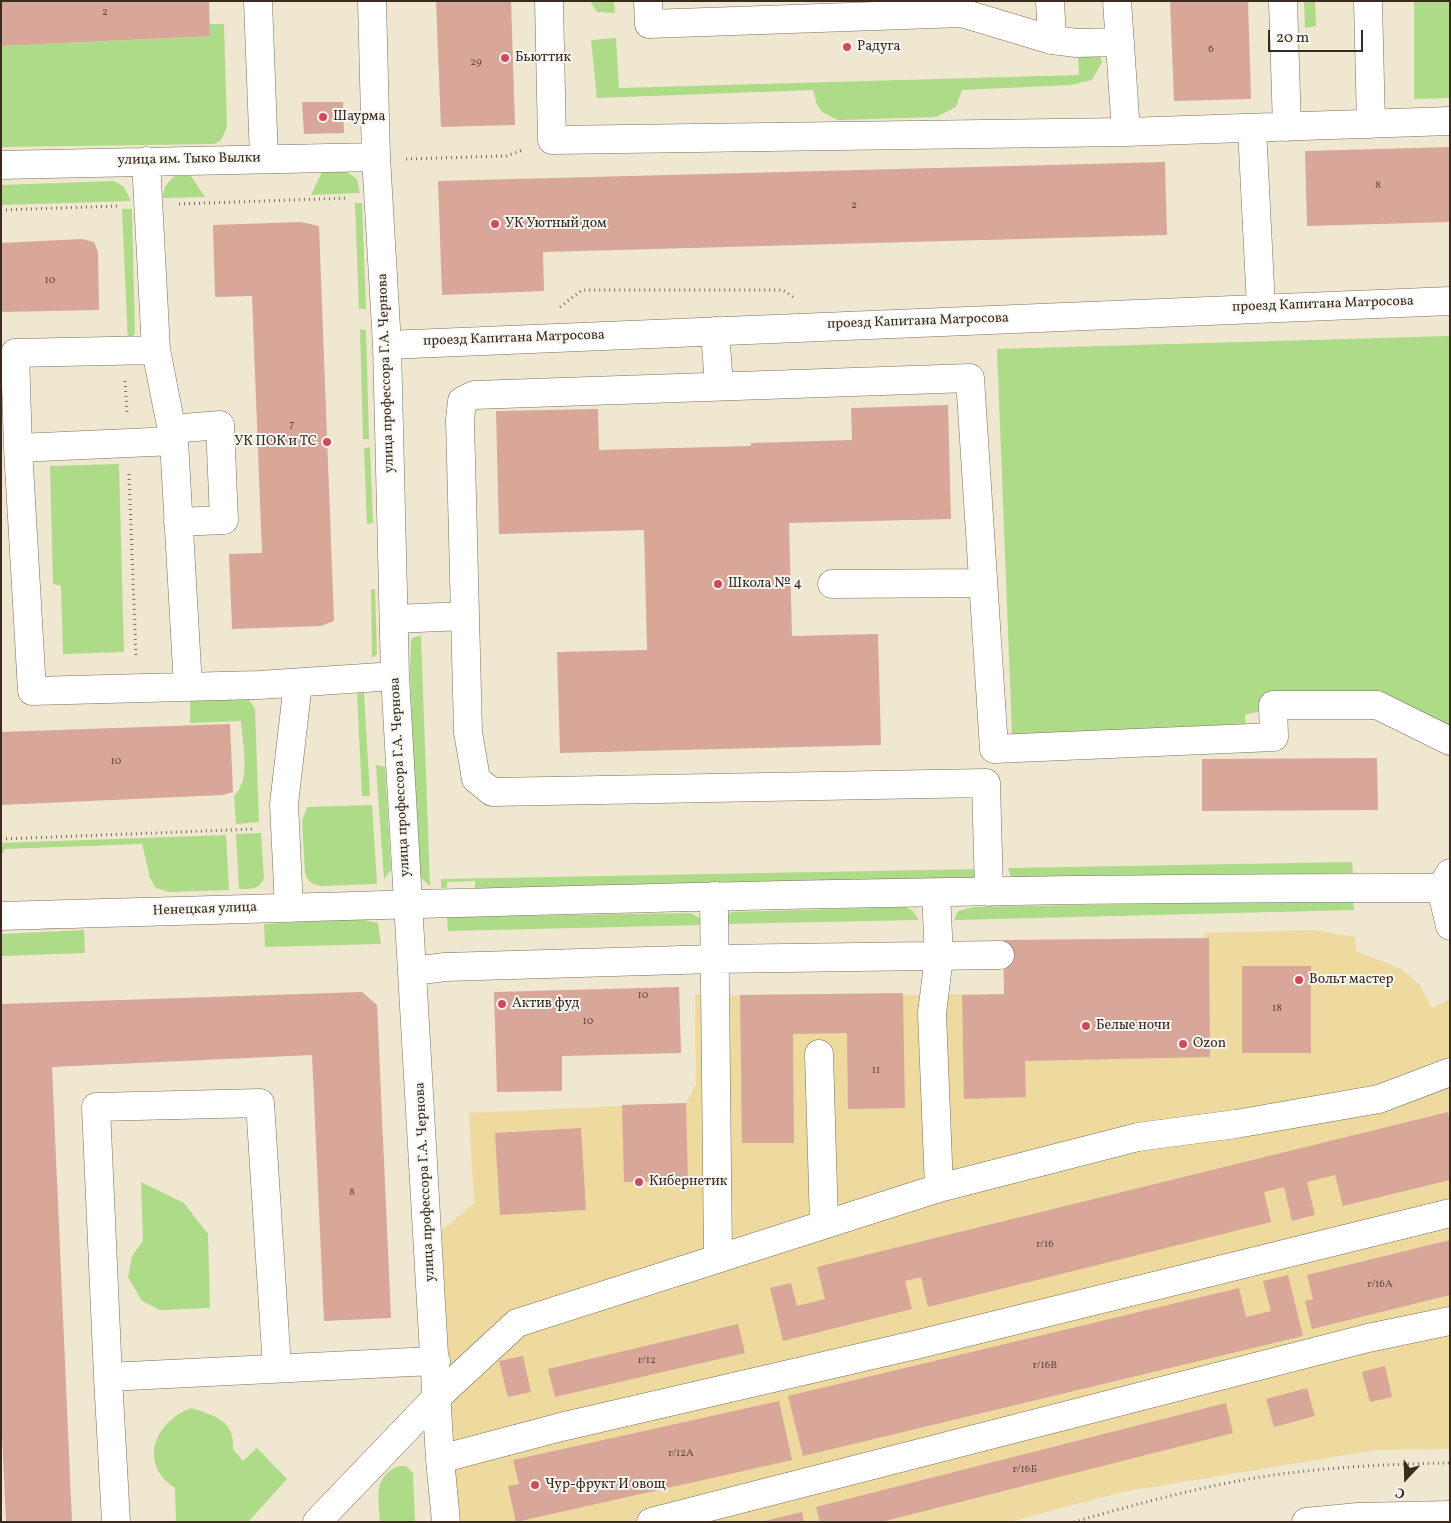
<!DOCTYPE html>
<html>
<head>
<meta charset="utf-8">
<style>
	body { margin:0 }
	#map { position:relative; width:1451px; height:1523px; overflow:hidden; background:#efe7d0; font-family:Vollkorn,serif }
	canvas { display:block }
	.frame { position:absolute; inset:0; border:2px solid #3b2a1e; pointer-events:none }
	.north { position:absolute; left:1381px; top:1453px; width:50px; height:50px; -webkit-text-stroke:4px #f6f6f2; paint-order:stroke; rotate:201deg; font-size:14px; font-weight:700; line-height:20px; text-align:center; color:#3b2a1e }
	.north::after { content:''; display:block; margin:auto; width:18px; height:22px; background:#3b2a1e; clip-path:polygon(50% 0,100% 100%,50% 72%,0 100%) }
	.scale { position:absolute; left:1268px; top:30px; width:95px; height:22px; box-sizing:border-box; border:2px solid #3b2a1e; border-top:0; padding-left:6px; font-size:15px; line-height:18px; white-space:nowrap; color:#3b2a1e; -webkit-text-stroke:4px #f6f6f2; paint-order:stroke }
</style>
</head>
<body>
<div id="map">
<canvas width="1451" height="1523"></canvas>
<div class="frame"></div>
<div class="north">С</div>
<div class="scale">20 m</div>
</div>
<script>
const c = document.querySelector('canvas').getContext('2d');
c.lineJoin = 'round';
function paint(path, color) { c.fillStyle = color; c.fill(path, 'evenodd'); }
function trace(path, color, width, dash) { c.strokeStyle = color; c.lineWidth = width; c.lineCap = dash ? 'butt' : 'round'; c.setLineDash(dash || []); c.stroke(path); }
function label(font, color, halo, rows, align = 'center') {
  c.font = font + ' Vollkorn,serif'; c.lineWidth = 4; c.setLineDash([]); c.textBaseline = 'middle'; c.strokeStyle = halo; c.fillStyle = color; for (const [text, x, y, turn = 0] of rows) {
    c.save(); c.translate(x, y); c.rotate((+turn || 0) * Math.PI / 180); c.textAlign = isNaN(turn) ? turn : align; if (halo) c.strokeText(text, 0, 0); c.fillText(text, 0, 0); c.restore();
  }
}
paint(new Path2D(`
	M590 1H614L615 13 597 12Z
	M1304 1H1315L1316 26 1305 28Z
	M1414 1H1450V98L1414 99Z
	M210 24H224L227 127 221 140 214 144 1 147V46L210 36Z
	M616 38 619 88 1079 75 1078 51 1100 56 1102 62 1092 80 1071 85 962 90 956 107 936 117 838 120 822 112 817 105 813 90 597 98 591 40Z
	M346 171 357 179 360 193 311 195 322 172Z
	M175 176H191L205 197 163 198C163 188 167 182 175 176Z
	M114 181 124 187 131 201 1 205V185Z
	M355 203H362L366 309H359Z
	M122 209H132L135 333 128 344Z
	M360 329 366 330 369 439H363Z
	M1450 336V731L1375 693 1262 697 1261 711 1245 715 1246 730 1073 736 1012 734 997 349Z
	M370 447 373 523 367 524 364 448Z
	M119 464 124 652 63 654 61 586 53 584 50 466Z
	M371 589H375L377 654 372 658Z
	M421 636 430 886 421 878 417 871 410 666 411 640 414 637Z
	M357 693H364L370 796H362Z
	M240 696 249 700 255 709 259 822 236 824 234 796C252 780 242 743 241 721L190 723V699Z
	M376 765 385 767 391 870 384 879Z
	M372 805 377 884 321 886C312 884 308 882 305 873L302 821 307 807Z
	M261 833 264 879C258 890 250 889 239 889L236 834Z
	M226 835 229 890 170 892 156 888 150 878 142 844 4 849 1 858V843Z
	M1352 862 1353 873 1021 882 1011 877 1008 868Z
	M979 869 976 876 971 880 475 889V881L447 882V888H441V879Z
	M1353 900 1354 910 954 920 958 911 973 907Z
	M905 907 913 911 919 920 724 924 727 915 732 912Z
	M691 913 701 919 704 925 448 931 447 917Z
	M360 919 378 923 381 944 265 947 264 924Z
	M84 930 85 953 1 956V934Z
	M141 1182 184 1203 208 1234 210 1308 160 1310 142 1301 128 1277 132 1256 143 1241Z
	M191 1408C215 1416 235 1420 233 1449L243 1461 257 1448 287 1479 248 1522H176L175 1488C138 1464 154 1422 191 1408Z
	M399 1466H406L413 1473 415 1522H380C379 1498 372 1477 399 1466Z`), '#aedb88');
paint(new Path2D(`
	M1315 930 1355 937 1356 951 1401 969 1419 984 1432 1008 1450 999V1449L1376 1450 1122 1492 1009 1522H457L446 1318 439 1233 474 1203 469 1113 686 1103 696 1085 695 995C867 997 1038 993 1209 991L1204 933Z`), '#eeda9e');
paint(new Path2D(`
	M1 1H209L210 36 1 46Z
	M436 1H511L515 125 441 127Z
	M1170 1H1248L1251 99 1174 101Z
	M302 102H343L344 133 304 134Z
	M1450 147V222L1307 226 1305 151Z
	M1165 162 1167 235 543 252 544 291 442 295 438 181Z
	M301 222 319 226 334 621 321 626 232 629 229 554 262 553 252 296 215 297 213 225Z
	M82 239 94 242 98 252 99 310 1 312V243Z
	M948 405 951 519 789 523 792 636 878 634 881 745 560 753 557 652 647 650 644 530 499 534 496 411 598 409 599 450 751 446V443L852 440 851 408Z
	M230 724 233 792 223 795 1 805V732Z
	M1377 758 1378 810 1202 811V759Z
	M1209 938 1210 1057 1025 1061 1026 1097 964 1099 962 995 1004 994 1003 940Z
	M1242 966H1311V1053H1242Z
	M679 987 681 1053 562 1056V1091L497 1092 494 992Z
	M362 992 377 1005 391 1318 324 1321 312 1055 52 1067 72 1522H6L1 1411V1004Z
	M903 993 905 1108 848 1109 847 1033 793 1034 794 1143H742L740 995Z
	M686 1103 688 1181 624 1182 622 1105Z
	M1448 1112 1450 1120V1180L1343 1206 1335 1175 1307 1182 1315 1215 1292 1221 1284 1187 1264 1192 1271 1222 928 1307 921 1277 905 1281 912 1309 783 1341 770 1288 791 1283 797 1306 825 1299 817 1267Z
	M581 1128 586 1210 500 1215 495 1133Z
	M1450 1240V1295L1312 1329 1305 1301 1313 1299 1307 1275Z
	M1288 1275 1303 1336 803 1456 788 1396 1239 1288 1246 1317 1271 1311 1263 1281Z
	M738 1324 745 1353 555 1397 548 1369Z
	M523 1356 531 1392 508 1397 499 1361Z
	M1385 1366 1392 1397 1370 1402 1362 1372Z
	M1307 1388 1315 1416 1274 1427 1266 1399Z
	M779 1401 792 1460 516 1522 508 1486 519 1484 513 1460Z
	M1226 1403 1233 1433 881 1522H820L816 1507Z
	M802 1512 804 1522H765V1521Z`), '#d9a69a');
const minor = new Path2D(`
	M258 1 264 158
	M372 1 376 157 387 345 395 676 440 1459 446 1522
	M549 1 552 140 1126 132 1450 121
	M648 1 649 24 962 13 1052 40 1077 43 1120 42
	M1050 1 1052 40
	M1117 1 1126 132
	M1283 1 1287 127
	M1368 1 1371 124
	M1252 128 1261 307
	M146 161 156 350 174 441 188 687
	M1 165 376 157
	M715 331 719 386
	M387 345 1450 301
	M171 429 220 425 224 520 178 522
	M174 441 18 448 32 691 259 685 395 676
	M18 448 15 353 156 350
	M832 584 983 583
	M394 619 465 616
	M1450 873 1441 888 1450 926
	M989 892 986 783 492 792 476 779 468 732 460 420 462 401 474 395 970 378 994 749 1274 737 1273 705H1377L1450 741
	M714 896 718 1257
	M289 908 284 804 298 683
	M1 916C481 902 961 887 1441 888
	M414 971 445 967 715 959 1000 955
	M819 1054 824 1224
	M939 1188 1138 1137 1236 1124 1379 1099 1450 1072
	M277 1368 260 1103 96 1107 108 1377 412 1362 436 1361
	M108 1377 116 1522
	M440 1459 561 1427 915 1345 1450 1213
	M317 1522 437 1397 517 1323 939 1188 932 1013 939 957 936 893
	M651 1522 1368 1338 1450 1321`);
const major = new Path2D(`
	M1306 1522 1358 1517 1450 1515`);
trace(minor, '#7a6c5c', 29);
trace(major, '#7a6c5c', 29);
trace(new Path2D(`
	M406 159 506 156 523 150
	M179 204 348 198
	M1 210 118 206
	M560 307 582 290H783L793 297
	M125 381 127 413
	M129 474 136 657
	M1 839 255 829
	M1074 1522C1137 1504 1202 1486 1267 1476 1328 1467 1389 1464 1450 1463`), '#7a6c5c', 3, [1, 4]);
trace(minor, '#fff', 28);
trace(major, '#fff', 28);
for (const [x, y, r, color] of [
	[847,47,5,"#d1495b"],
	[505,58,5,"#d1495b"],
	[323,117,5,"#d1495b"],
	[495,224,5,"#d1495b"],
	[327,442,5,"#d1495b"],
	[718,584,5,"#d1495b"],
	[1299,980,5,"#d1495b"],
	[502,1004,5,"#d1495b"],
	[1086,1026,5,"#d1495b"],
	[1183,1044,5,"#d1495b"],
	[639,1182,5,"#d1495b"],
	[535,1485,5,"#d1495b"]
]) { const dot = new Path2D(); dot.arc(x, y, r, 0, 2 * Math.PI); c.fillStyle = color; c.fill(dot); trace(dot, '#f6f6f2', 2); }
label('11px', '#62493d', null, [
	["2",105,13],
	["6",1211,50],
	["29",476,63],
	["8",1378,186],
	["2",854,206],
	["10",50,281],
	["7",292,425],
	["10",116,762],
	["10",643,996],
	["18",1277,1009],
	["10",588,1022],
	["11",876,1071],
	["8",352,1193],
	["г/16",1045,1245],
	["г/16А",1380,1285],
	["г/12",647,1361],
	["г/16В",1045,1366],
	["г/12А",681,1454],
	["г/16Б",1025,1470]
]);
label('14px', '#3b2a1e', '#f6f6f2', [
	["Радуга",857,47],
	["Бьюттик",515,58],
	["Шаурма",333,117],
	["УК Уютный дом",505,224],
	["УК ПОК и ТС",317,442,"right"],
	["Школа № 4",728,584],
	["Вольт мастер",1309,980],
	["Актив фуд",512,1004],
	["Белые ночи",1096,1026],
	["Ozon",1193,1044],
	["Кибернетик",649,1182],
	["Чур-фрукт И овощ",545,1485]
], 'left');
label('14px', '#3b2a1e', '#f6f6f2', [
	["улица им. Тыко Вылки",189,160,-1],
	["проезд Капитана Матросова",1323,305,-2],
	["проезд Капитана Матросова",918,322,-2],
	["проезд Капитана Матросова",514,339,-2],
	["улица профессора Г.А. Чернова",387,373,-92],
	["улица профессора Г.А. Чернова",401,777,-93],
	["Ненецкая улица",205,910,-2],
	["улица профессора Г.А. Чернова",426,1182,-93]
]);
</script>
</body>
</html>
